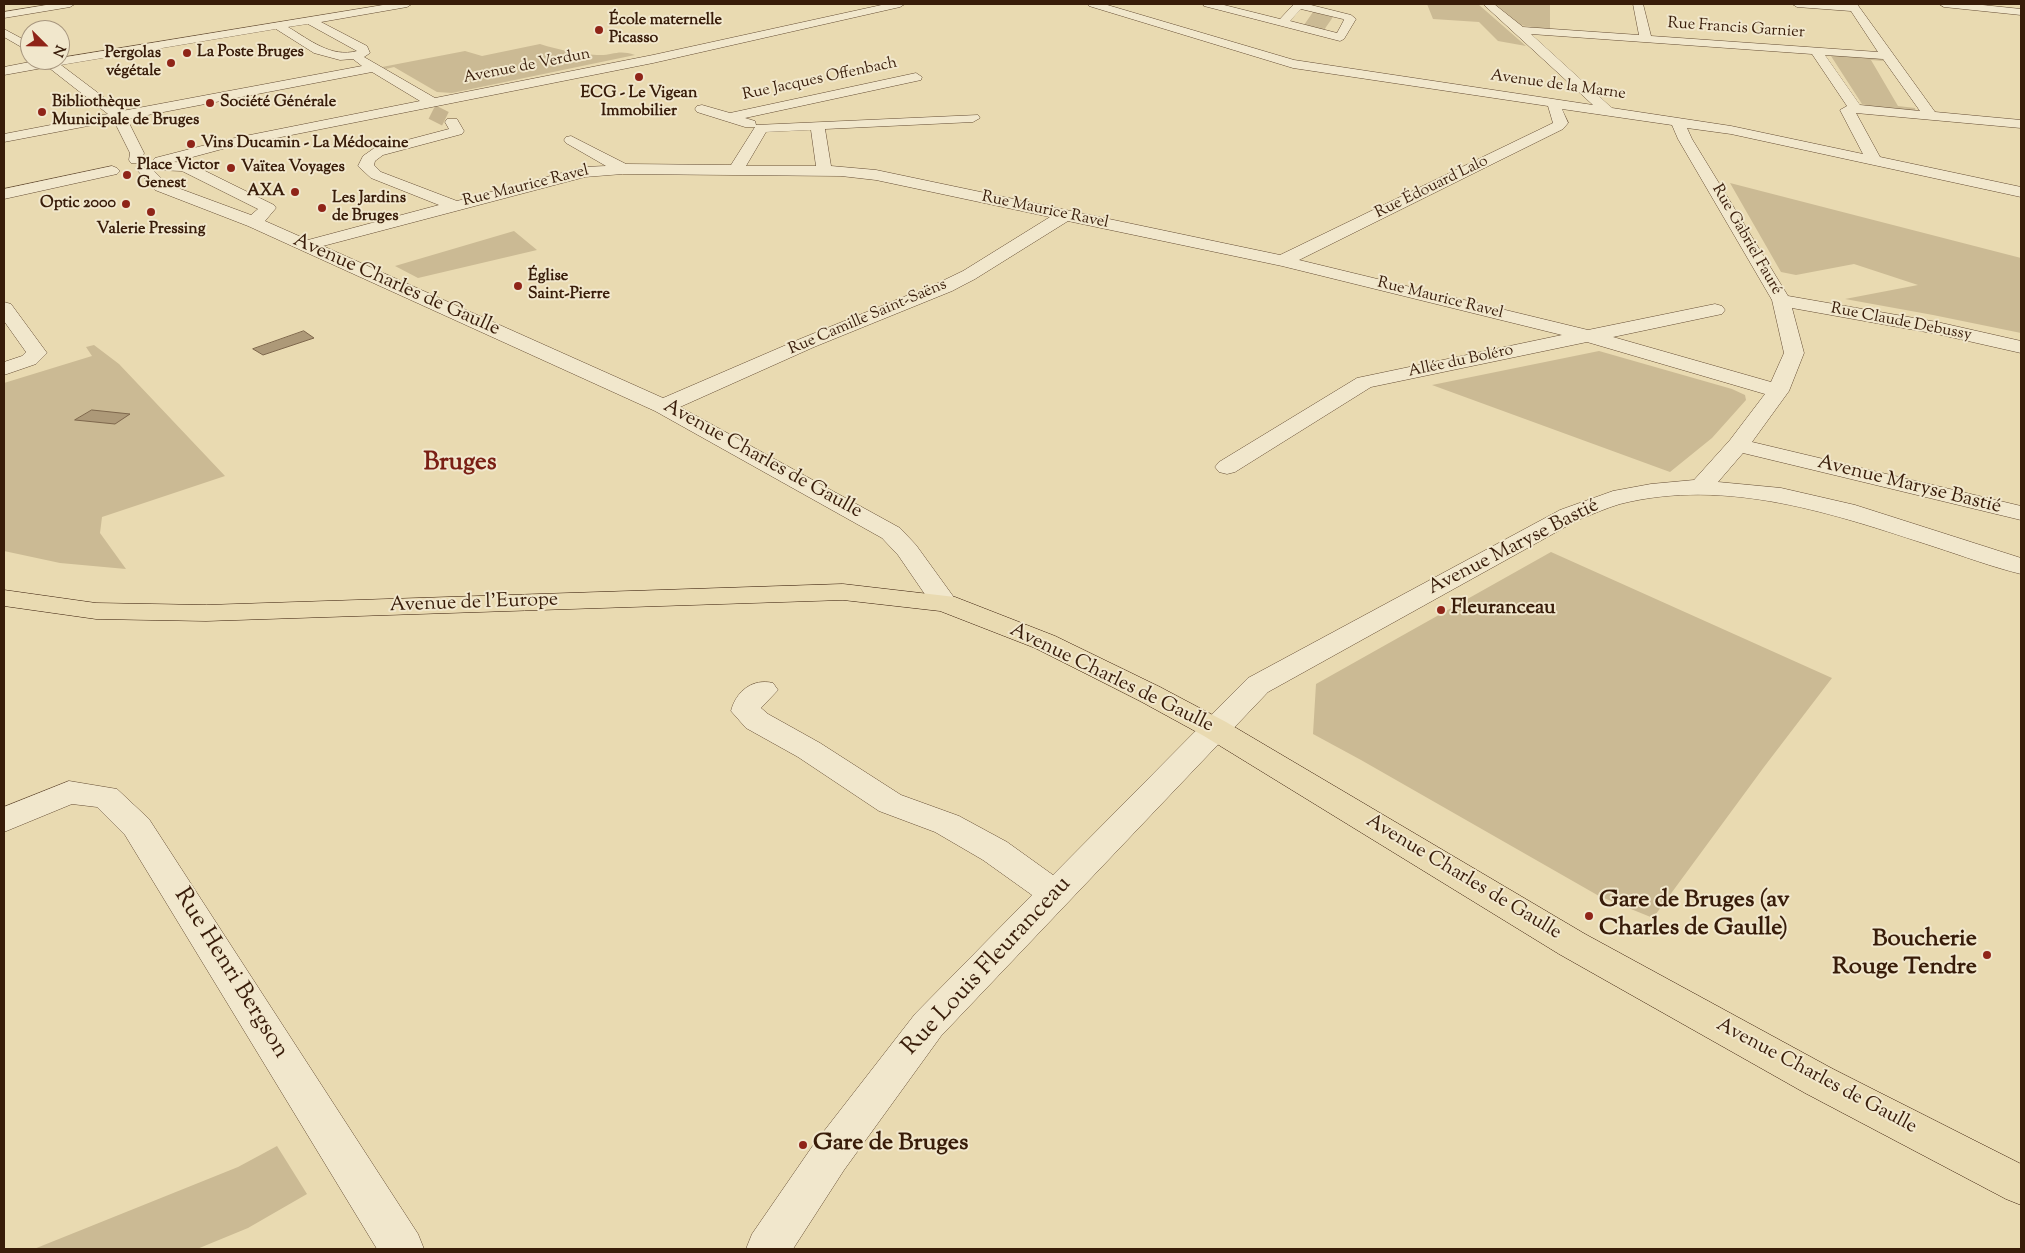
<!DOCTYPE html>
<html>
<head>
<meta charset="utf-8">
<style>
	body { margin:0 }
	#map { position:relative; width:2025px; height:1253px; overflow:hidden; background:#e9dab1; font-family:"Sorts Mill Goudy",serif }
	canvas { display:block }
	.frame { position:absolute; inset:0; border:5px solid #381c09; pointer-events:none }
	.north { position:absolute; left:20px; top:20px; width:50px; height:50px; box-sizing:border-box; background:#f1e7cc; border:1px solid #a7967e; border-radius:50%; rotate:113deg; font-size:14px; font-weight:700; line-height:20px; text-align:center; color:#381c09 }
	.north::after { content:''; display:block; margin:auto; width:18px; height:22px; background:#8f2418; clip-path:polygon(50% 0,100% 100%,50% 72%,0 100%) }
</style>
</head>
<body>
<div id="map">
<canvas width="2025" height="1253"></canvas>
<div class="frame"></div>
<div class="north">N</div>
</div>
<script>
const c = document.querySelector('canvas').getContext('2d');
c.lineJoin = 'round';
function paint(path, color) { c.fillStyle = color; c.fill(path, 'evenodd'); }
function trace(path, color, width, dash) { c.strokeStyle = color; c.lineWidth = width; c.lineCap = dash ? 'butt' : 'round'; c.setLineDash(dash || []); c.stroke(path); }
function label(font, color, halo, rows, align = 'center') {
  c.font = font + ' "Sorts Mill Goudy",serif'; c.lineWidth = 4; c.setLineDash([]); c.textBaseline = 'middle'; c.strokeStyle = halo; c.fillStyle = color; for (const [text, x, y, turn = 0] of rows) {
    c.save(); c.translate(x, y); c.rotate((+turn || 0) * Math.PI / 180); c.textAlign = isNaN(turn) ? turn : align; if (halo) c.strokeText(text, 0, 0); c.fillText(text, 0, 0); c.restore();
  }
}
paint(new Path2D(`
	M1427 4H1478L1526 46 1498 41 1479 22 1433 19Z
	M1495 4H1550V30L1520 25Z
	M1313 12 1333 17 1324 30 1304 25Z
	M540 44C559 50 578 54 597 55 613 56 617 49 635 55L452 93 437 92 394 67 386 69 382 67 465 51 482 56Z
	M1835 55 1879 58 1884 61 1871 60 1898 106 1915 108 1916 112 1885 110 1862 104 1831 56Z
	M1730 183 2021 258V333L1933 315 1845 299 1918 285 1854 264 1796 275 1781 272Z
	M514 231 537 250 418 278 395 266Z
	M94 345 119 364 225 476 102 517 100 533 126 569 60 563 4 551V383L92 356 86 347Z
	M1599 351 1732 389 1745 395 1746 400 1712 438 1670 472 1432 385Z
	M1551 552 1832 678 1764 767 1653 918 1599 896 1361 760 1313 734 1316 684Z
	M277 1146 307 1194 248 1228 197 1249H34L238 1167Z`), '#cbba94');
const water = new Path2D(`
	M304 331 314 338 263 355 253 349Z
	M92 410 130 414 115 424 75 420Z`);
paint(water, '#ad9978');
trace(water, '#7e674c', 1);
trace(new Path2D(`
	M432 112 452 122`), '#c6b48f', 15, [15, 8]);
const minor = new Path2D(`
	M52 4H75L70 7 4 18V12Z
	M389 4H412L407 7 321 22 367 46 370 53 364 57 435 98 653 55 886 4H905L900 7 653 63 226 148 174 162 189 163 274 205 276 208 265 221 308 240 439 205 371 178 358 166 363 156 373 149 449 129 445 122 447 119H457L464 131 462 134 383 155 375 161 374 165 381 172 457 201 584 167 606 166 566 143 564 140 566 137 571 136 626 164 731 165 755 127H745L697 112 695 109 697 106 702 105 730 113 916 73 922 77 921 80 745 118 755 121 756 125 978 115 980 118 973 122 825 129 831 166 876 170 1280 255 1553 123 1548 106 1293 68 1089 6 1088 4H1104L1294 60 1593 105 1483 4H1494L1523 27 1639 35 1633 4H1643L1651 36 1878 52 1851 11 1797 7 1792 4H1857L1935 112 2021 120V128L1856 113 1880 157 2021 187V197L1731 134 1687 128 1692 139 1788 296 1937 322 2021 341V353L1937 334 1792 308 1804 353 1789 391 1752 442 2021 506V520L1743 453 1718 482 1781 488 1855 505 2021 558V574C1992 567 1963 556 1935 547 1834 514 1727 477 1620 504 1606 508 1591 515 1578 520L1268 692 941 1036 844 1170 793 1249H746L752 1234 814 1144 915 1014 1032 895 983 860 935 832 879 811 798 757 746 728 731 711C736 691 753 678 773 683L778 690 761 708 768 714 820 743 901 795 959 816 1007 842 1053 875 1248 678 1560 510 1613 491 1651 484 1694 480 1730 440 1765 394 1587 342 1371 387 1235 472 1227 474 1219 472 1215 467 1219 462 1357 378 1562 335 1282 266 1068 221 975 279 952 291 814 347 680 407 900 528 916 545 958 603 955 609 945 611 935 609 898 555 882 538 655 411 248 226 155 190 138 171 141 168H151L167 184 251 215 258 209 182 171 157 170 154 167 156 165 152 161 155 158 225 140 420 101 372 72 127 119 144 153 141 163H131L129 160 130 153 114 121 4 142V134L108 114 48 67 4 75V67L40 60H60V58ZM308 24 357 51C331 58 310 40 288 27ZM276 29 314 53 340 60 353 59 362 66 122 111 61 65ZM1531 34 1812 54 1847 106 1840 110 1863 154 1731 126 1612 108ZM1825 55 1883 59 1920 111 1860 105ZM1562 109 1672 125 1678 139 1772 300 1784 353 1771 382 1613 337 1722 314 1725 310 1722 306 1715 304 1588 330 1299 260 1563 129 1568 123ZM811 130 816 166H746L766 132ZM623 174 841 176 876 180 1050 217 963 271 938 283 800 339 663 398 323 246 585 177Z
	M1203 4H1220L1280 19 1294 4H1307L1351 15 1356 19 1344 39 1340 41 1204 6ZM1301 9 1343 19 1344 20 1337 33 1290 21Z
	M1939 4H1973L2021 9V15L1944 7Z
	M4 29 30 43V52L4 37Z
	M112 166 117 168 120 171 117 174 4 199V189Z
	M4 302 11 304 47 353 36 364 4 375V362L22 356 26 352 4 321Z
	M69 781 117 789 149 819 418 1234 424 1249H377L125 835 97 807 72 804 4 832V807Z`);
const major = new Path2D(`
	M843 584 955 597 1055 636 1160 687 1226 722 1585 934 1833 1069 2021 1164V1205L2006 1199 1805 1093 1559 954 1204 736 1140 701 1035 648 940 611 843 600 206 621 96 619 4 606V590L96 603 206 605Z`);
trace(minor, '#644c33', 1);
trace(major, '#381c09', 1);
paint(minor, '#f1e7cc');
paint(major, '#e9dab1');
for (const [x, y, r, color] of [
	[599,30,5,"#8f2418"],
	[187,53,5,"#8f2418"],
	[171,63,5,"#8f2418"],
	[639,77,5,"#8f2418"],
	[210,103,5,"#8f2418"],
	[42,112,5,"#8f2418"],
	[191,144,5,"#8f2418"],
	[231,168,5,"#8f2418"],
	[127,175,5,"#8f2418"],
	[295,192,5,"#8f2418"],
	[126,204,5,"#8f2418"],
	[322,208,5,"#8f2418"],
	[151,212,5,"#8f2418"],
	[518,286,5,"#8f2418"],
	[1441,610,5,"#8f2418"],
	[1589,916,5,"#8f2418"],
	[1987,955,5,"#8f2418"],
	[803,1145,5,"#8f2418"]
]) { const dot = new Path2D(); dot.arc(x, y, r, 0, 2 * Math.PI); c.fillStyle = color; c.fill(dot); trace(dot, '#f1e7cc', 2); }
label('bold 16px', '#381c09', '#f1e7cc', [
	["École maternelle",609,21],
	["Picasso",609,39],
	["La Poste Bruges",197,53],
	["Pergolas",161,54,"right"],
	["végétale",161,72,"right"],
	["ECG - Le Vigean",639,94,"center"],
	["Immobilier",639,112,"center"],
	["Bibliothèque",52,103],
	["Municipale de Bruges",52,121],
	["Société Générale",220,103],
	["Vins Ducamin - La Médocaine",201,144],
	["Place Victor",137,166],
	["Genest",137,184],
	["Vaïtea Voyages",241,168],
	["AXA",285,192,"right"],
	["Les Jardins",332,199],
	["de Bruges",332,217],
	["Optic 2000",116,204,"right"],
	["Valerie Pressing",151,230,"center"],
	["Église",528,277],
	["Saint-Pierre",528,295]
], 'left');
label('16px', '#381c09', '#f1e7cc', [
	["Rue Francis Garnier",1736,29,4],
	["Avenue de Verdun",527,67,-11],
	["Rue Jacques Offenbach",820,80,-12],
	["Avenue de la Marne",1558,86,8],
	["Rue Maurice Ravel",526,187,-14],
	["Rue Édouard Lalo",1432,188,-26],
	["Rue Maurice Ravel",1045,211,12],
	["Rue Gabriel Fauré",1746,240,60],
	["Rue Maurice Ravel",1440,299,14],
	["Rue Camille Saint-Saëns",868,318,-23],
	["Rue Claude Debussy",1901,323,11],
	["Allée du Boléro",1461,362,-12]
]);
label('20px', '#381c09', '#f1e7cc', [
	["Avenue Charles de Gaulle",396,286,24],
	["Avenue Charles de Gaulle",762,460,29],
	["Avenue Maryse Bastié",1909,486,14],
	["Avenue Maryse Bastié",1514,548,-27],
	["Avenue de l'Europe",474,604,-2],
	["Avenue Charles de Gaulle",1111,679,26],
	["Avenue Charles de Gaulle",1463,878,31],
	["Avenue Charles de Gaulle",1816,1077,28]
]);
label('bold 20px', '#381c09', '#f1e7cc', [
	["Fleuranceau",1451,610]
], 'left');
label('bold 24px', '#381c09', '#f1e7cc', [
	["Gare de Bruges (av",1599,902],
	["Charles de Gaulle)",1599,930],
	["Boucherie",1977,941,"right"],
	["Rouge Tendre",1977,969,"right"],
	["Gare de Bruges",813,1145]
], 'left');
label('24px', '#381c09', '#f1e7cc', [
	["Rue Louis Fleuranceau",988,967,-47],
	["Rue Henri Bergson",230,974,58]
]);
label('bold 25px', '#7a1f14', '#f1e7cc', [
	["Bruges",460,465]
]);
</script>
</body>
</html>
